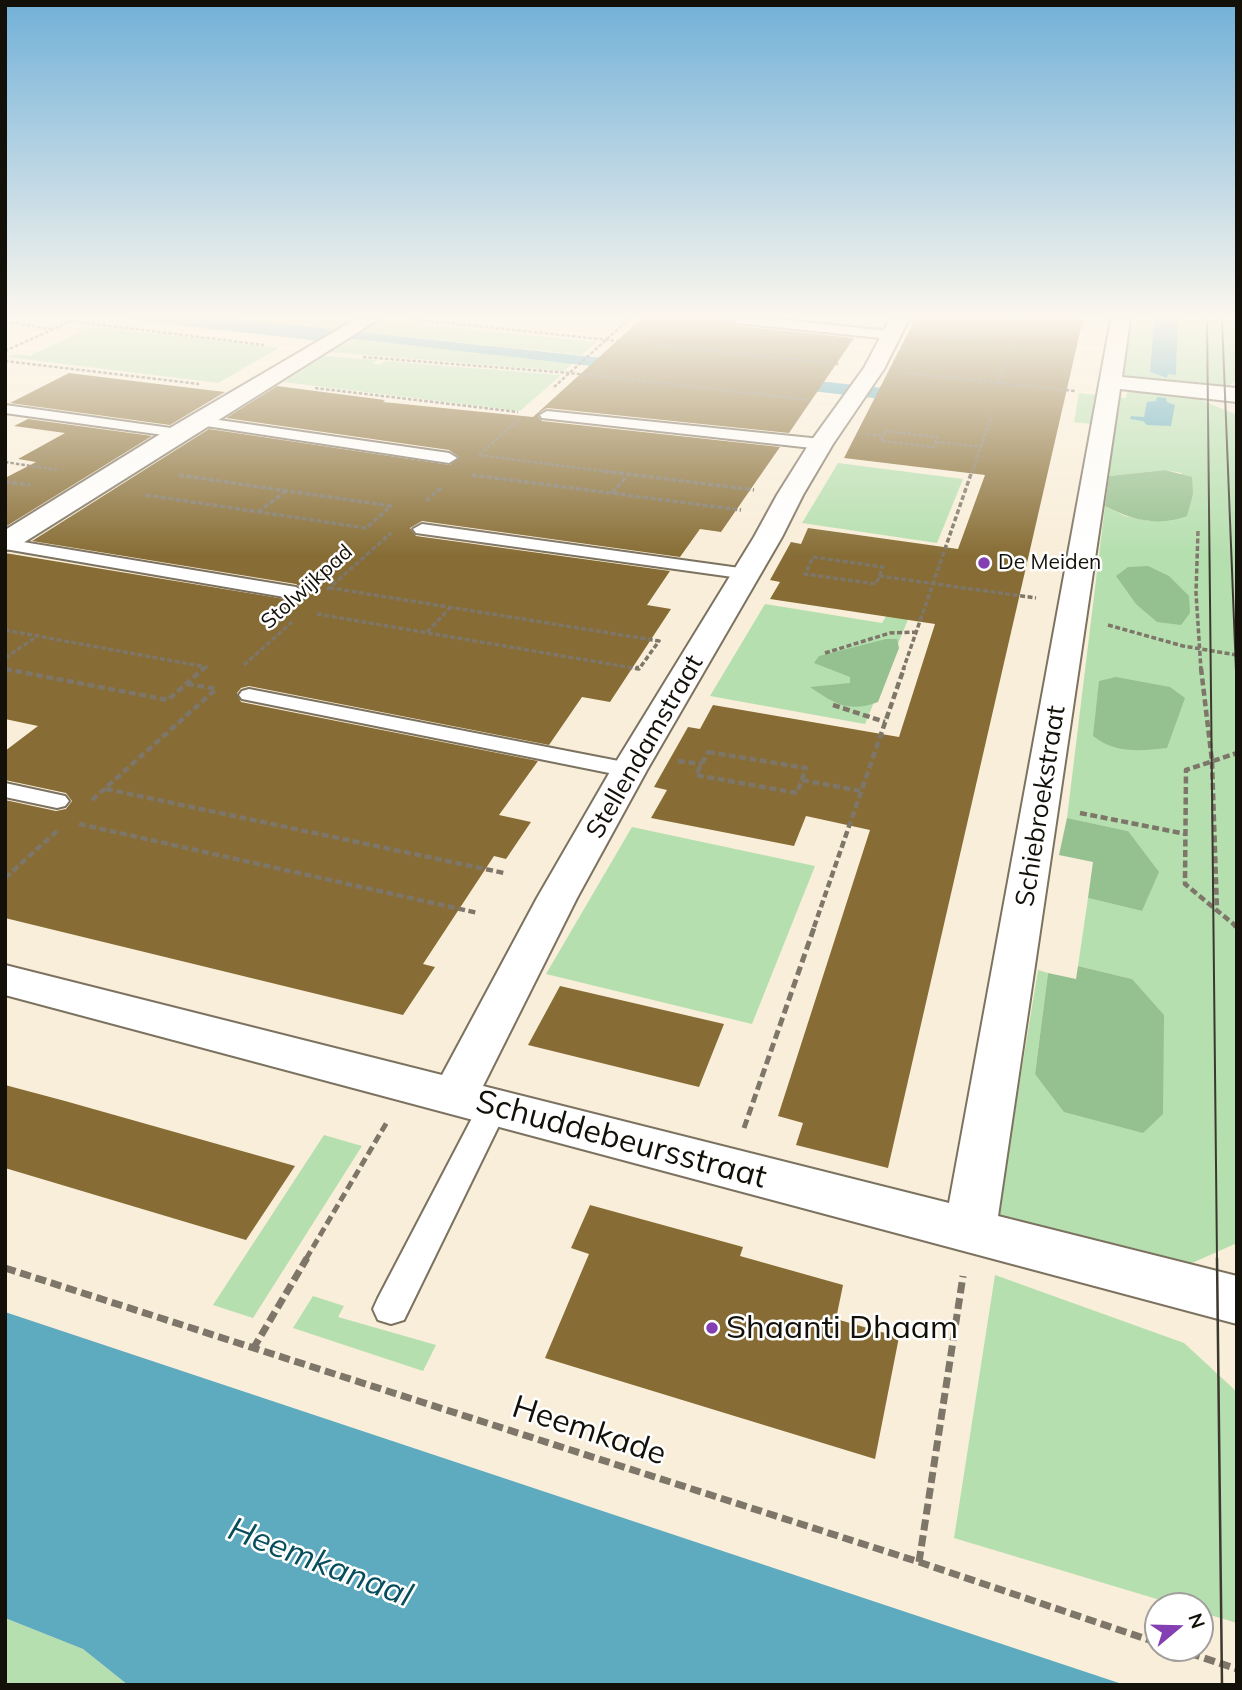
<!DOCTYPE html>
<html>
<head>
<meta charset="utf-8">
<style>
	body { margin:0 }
	#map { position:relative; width:1242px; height:1690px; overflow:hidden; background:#f9eed9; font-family:Mulish,sans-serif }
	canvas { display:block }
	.frame { position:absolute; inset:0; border:7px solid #131009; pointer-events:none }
	.north { position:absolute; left:1144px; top:1592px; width:70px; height:70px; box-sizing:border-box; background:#fff; border:2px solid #a19f9d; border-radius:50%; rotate:71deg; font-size:19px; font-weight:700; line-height:28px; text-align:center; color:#131009 }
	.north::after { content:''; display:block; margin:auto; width:24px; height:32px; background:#843fb3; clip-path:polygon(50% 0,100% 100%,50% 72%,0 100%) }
</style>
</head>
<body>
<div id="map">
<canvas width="1242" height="1690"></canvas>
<div class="frame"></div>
<div class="north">N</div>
</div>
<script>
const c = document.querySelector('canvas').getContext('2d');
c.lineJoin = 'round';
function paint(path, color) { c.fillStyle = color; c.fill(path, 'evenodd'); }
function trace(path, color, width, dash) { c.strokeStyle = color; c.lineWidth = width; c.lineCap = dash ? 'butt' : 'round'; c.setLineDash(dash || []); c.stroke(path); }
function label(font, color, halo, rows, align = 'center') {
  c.font = font + ' Mulish,sans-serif'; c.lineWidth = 5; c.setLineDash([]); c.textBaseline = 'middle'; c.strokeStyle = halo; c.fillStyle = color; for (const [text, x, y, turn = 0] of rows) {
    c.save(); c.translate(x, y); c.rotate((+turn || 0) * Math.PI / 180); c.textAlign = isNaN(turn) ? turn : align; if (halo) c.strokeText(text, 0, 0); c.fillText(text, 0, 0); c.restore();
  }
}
paint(new Path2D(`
	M238 319H357L338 330Z
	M1128 319H1154L1150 372 1167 378 1168 374H1176L1178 319H1237V380L1228 386 1138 379 1120 373Z
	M380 320 597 342 582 355 361 332Z
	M91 326 279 348 218 383 7 357 15 354 30 356Z
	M346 339H355L573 363 564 371 329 352Z
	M324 356 377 360 373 363 379 365 384 361 561 375 520 411 284 382Z
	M1134 390 1201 400 1237 415V1243L1183 1267 998 1215 1038 970 1048 973 1035 1074 1132 979 1078 966 1088 898 1142 911 1128 831 1067 818 1105 506 1125 516 1149 521 1182 473 1165 470 1109 476 1119 398H1126L1127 392Z
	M1079 393 1096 395 1091 424 1074 422Z
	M838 463 963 479 937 543 802 523Z
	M894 603 914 605 865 724 710 696 765 604 882 623Z
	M632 827 815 866 752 1024 546 974Z
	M324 1135 362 1146 253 1318 213 1305Z
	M995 1275 1184 1343 1237 1392V1623L1200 1612V1606H1180L954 1538Z
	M313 1296 344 1306 338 1317 436 1345 423 1371 293 1328Z
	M5 1618 83 1649 128 1685H5Z`), '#b5dfaf');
paint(new Path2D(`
	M1165 470 1192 477 1193 494 1187 516C1158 527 1132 520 1105 506L1109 476Z
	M1148 566 1169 576 1189 596 1190 613 1181 625 1157 622 1136 604 1116 576 1128 567Z
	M886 639H897L899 648 878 702C848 713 835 704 810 687L850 683V677L814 663 819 656Z
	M1116 677 1170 687 1185 698 1167 748C1140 751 1116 754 1093 736L1099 681Z
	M1067 818 1128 831 1159 872 1142 911 1088 898 1093 862 1059 855Z
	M1078 966 1132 979 1164 1015 1163 1114 1143 1133 1064 1112 1035 1074 1048 973 1076 979Z`), '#95c08f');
paint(new Path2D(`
	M122 319H238L1023 403 996 412 355 339 321 341Z
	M1154 319H1178L1176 375 1168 374 1167 378 1150 372Z
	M1157 397 1166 398 1167 402 1175 405 1171 426 1147 425 1143 421 1130 419 1131 416 1144 417 1147 402 1156 401Z
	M5 1312 1125 1685H128L83 1649 5 1618Z`), '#5eabbf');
paint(new Path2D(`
	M641 319H728L737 326 854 338 789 433 547 408 539 413 538 416 542 421 780 447 721 532 700 529 680 557 422 521 410 528 416 536 670 571 647 605 671 609 610 702 582 697 549 745 249 686 241 688 237 693 241 702 538 761 499 815 531 822 506 859 494 856 423 964 435 967 403 1015 5 918V800L56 811 66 809 72 801 66 793 5 780V751L38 726 5 719V553L297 601 307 592 296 584 32 541 209 429 450 465 459 457 449 450 226 418 277 386 385 400 383 402 533 417Z
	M915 319H1083L888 1168 796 1145 803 1123 778 1116 870 830 806 816 794 846 651 818 667 790 654 787 688 727 700 729 713 705 899 737 935 624 770 599 780 582 770 580 791 542 801 544 808 528 958 549 985 475 844 458Z
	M69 373 150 383 225 392 170 425 10 403Z
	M28 419 152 436 5 527V478L36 462 18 459 65 433 14 426Z
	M560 986 724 1024 699 1087 528 1045Z
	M5 1085 65 1101 295 1166 246 1240 5 1168Z
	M590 1205 743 1247 740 1256 843 1285 836 1319 899 1337 875 1459 545 1358 589 1254 571 1248Z`), '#876d35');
const service = new Path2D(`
	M731 319H776L890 331 896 335 890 339 737 323Z
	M5 405 178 429 185 433 178 437 5 413Z
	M547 411 821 439 829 444 821 449 542 418 540 415Z
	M198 417 449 453 457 458 449 463 193 424 191 421 193 418Z
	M422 524 747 569 756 574 747 579 416 533 413 529Z
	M5 539 296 587 305 593 296 599 5 549Z
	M249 689 629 763 637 765 640 770 637 775 629 777 242 699 239 695 242 691Z
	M5 783 65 796 69 801 65 806 57 808 5 797Z
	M493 1095 504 1099 508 1107 404 1320 391 1324 378 1320 373 1309 378 1298 482 1099Z`);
const minor = new Path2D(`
	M356 319H379L15 548 5 550V530L170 428Z
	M890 319H909L884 369 833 444 803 495 782 537 647 770 577 898 483 1086 949 1203 1111 319H1130L1122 377 1237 388V402L1120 389 998 1216 1237 1276V1324L5 995V965L442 1075 537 898 611 770 754 537 777 495 809 444 864 368Z`);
trace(service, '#7c7260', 4);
trace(minor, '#7c7260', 4);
trace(new Path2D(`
	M408 319 839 364
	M70 321 264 345
	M5 322 52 329
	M931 327 987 332 984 340 927 334Z
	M5 351 71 321
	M363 357 570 373 811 400
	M5 361 199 384
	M907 373 1075 391
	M998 383 1020 319
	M554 387 629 319
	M315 388 518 412
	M886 431 937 437 934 447 881 441Z
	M867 434 883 436
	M936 442 981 447
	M479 455 519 419
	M479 455 617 473
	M5 462 57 470
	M972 473 992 414`), '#7d7669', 2.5, [3.5, 2]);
trace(new Path2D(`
	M604 471 754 490
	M472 475 741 510
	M5 482 30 485
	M612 493 628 475
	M146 495 366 528 391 506 178 475
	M426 501 443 486
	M258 512 286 491
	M1198 531 1196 593 1201 670
	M813 557 883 567 876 584 805 574Z
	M879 576 1036 598
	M327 590 391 533
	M317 614 639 669 659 641 331 588
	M1108 625 1183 646 1237 655
	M5 630 206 667 202 670
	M427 632 450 608
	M825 653 890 633 916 632
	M5 658 36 637
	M244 665 292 622
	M5 669 11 670
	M903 670 972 471`), '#7d7669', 3.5, [5, 2.5]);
trace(new Path2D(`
	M636 668H639
	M1201 668 1212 761 1217 910
	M5 669 168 700 204 668
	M187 684 217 689
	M833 705 885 722
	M708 752 806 768 797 793 696 775Z
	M678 761 702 764
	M802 780 861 791
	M106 789 504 873
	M92 800 216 689
	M1080 813 1186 834
	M79 824 478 913
	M5 878 57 831
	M814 927 904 668
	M1237 927 1185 884 1186 770 1237 753`), '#7d7669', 4.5, [7, 3.5]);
trace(new Path2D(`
	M1234 925 1237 927
	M744 1128 815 925
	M306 1259 387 1122`), '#7d7669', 5, [9, 4.5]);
trace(new Path2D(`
	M5 1268 919 1562 1158 1643
	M253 1349 307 1258
	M919 1562 963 1276
	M1174 1648 1237 1669`), '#7d7669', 7, [11, 5]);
paint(service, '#fff');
paint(minor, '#fff');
trace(new Path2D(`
	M1207 319 1217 1259
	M1222 319 1237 696`), '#3d382f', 2);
trace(new Path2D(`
	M1217 1258 1222 1685`), '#3d382f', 2.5);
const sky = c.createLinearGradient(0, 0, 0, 556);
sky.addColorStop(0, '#71b0d8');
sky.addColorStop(0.57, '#fcf7ee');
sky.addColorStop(1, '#fcf7ee00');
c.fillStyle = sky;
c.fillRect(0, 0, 1242, 556);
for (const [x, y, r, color] of [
	[984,563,7,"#843fb3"],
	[712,1328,7,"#843fb3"]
]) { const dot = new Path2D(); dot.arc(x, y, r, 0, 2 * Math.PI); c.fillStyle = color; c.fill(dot); trace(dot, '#fff', 2.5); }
label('21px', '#131009', '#fff', [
	["De Meiden",998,563]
], 'left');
label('21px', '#131009', '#fff', [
	["Stolwijkpad",307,587,-42]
]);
label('26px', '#131009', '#fff', [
	["Stellendamstraat",645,747,-60],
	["Schiebroekstraat",1041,806,-81]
]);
label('32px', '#131009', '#fff', [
	["Schuddebeursstraat",621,1140,15],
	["Heemkade",589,1431,18]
]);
label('32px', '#131009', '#fff', [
	["Shaanti Dhaam",726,1328]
], 'left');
label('italic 33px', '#074e5c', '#fff', [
	["Heemkanaal",320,1563,21]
]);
</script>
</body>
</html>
